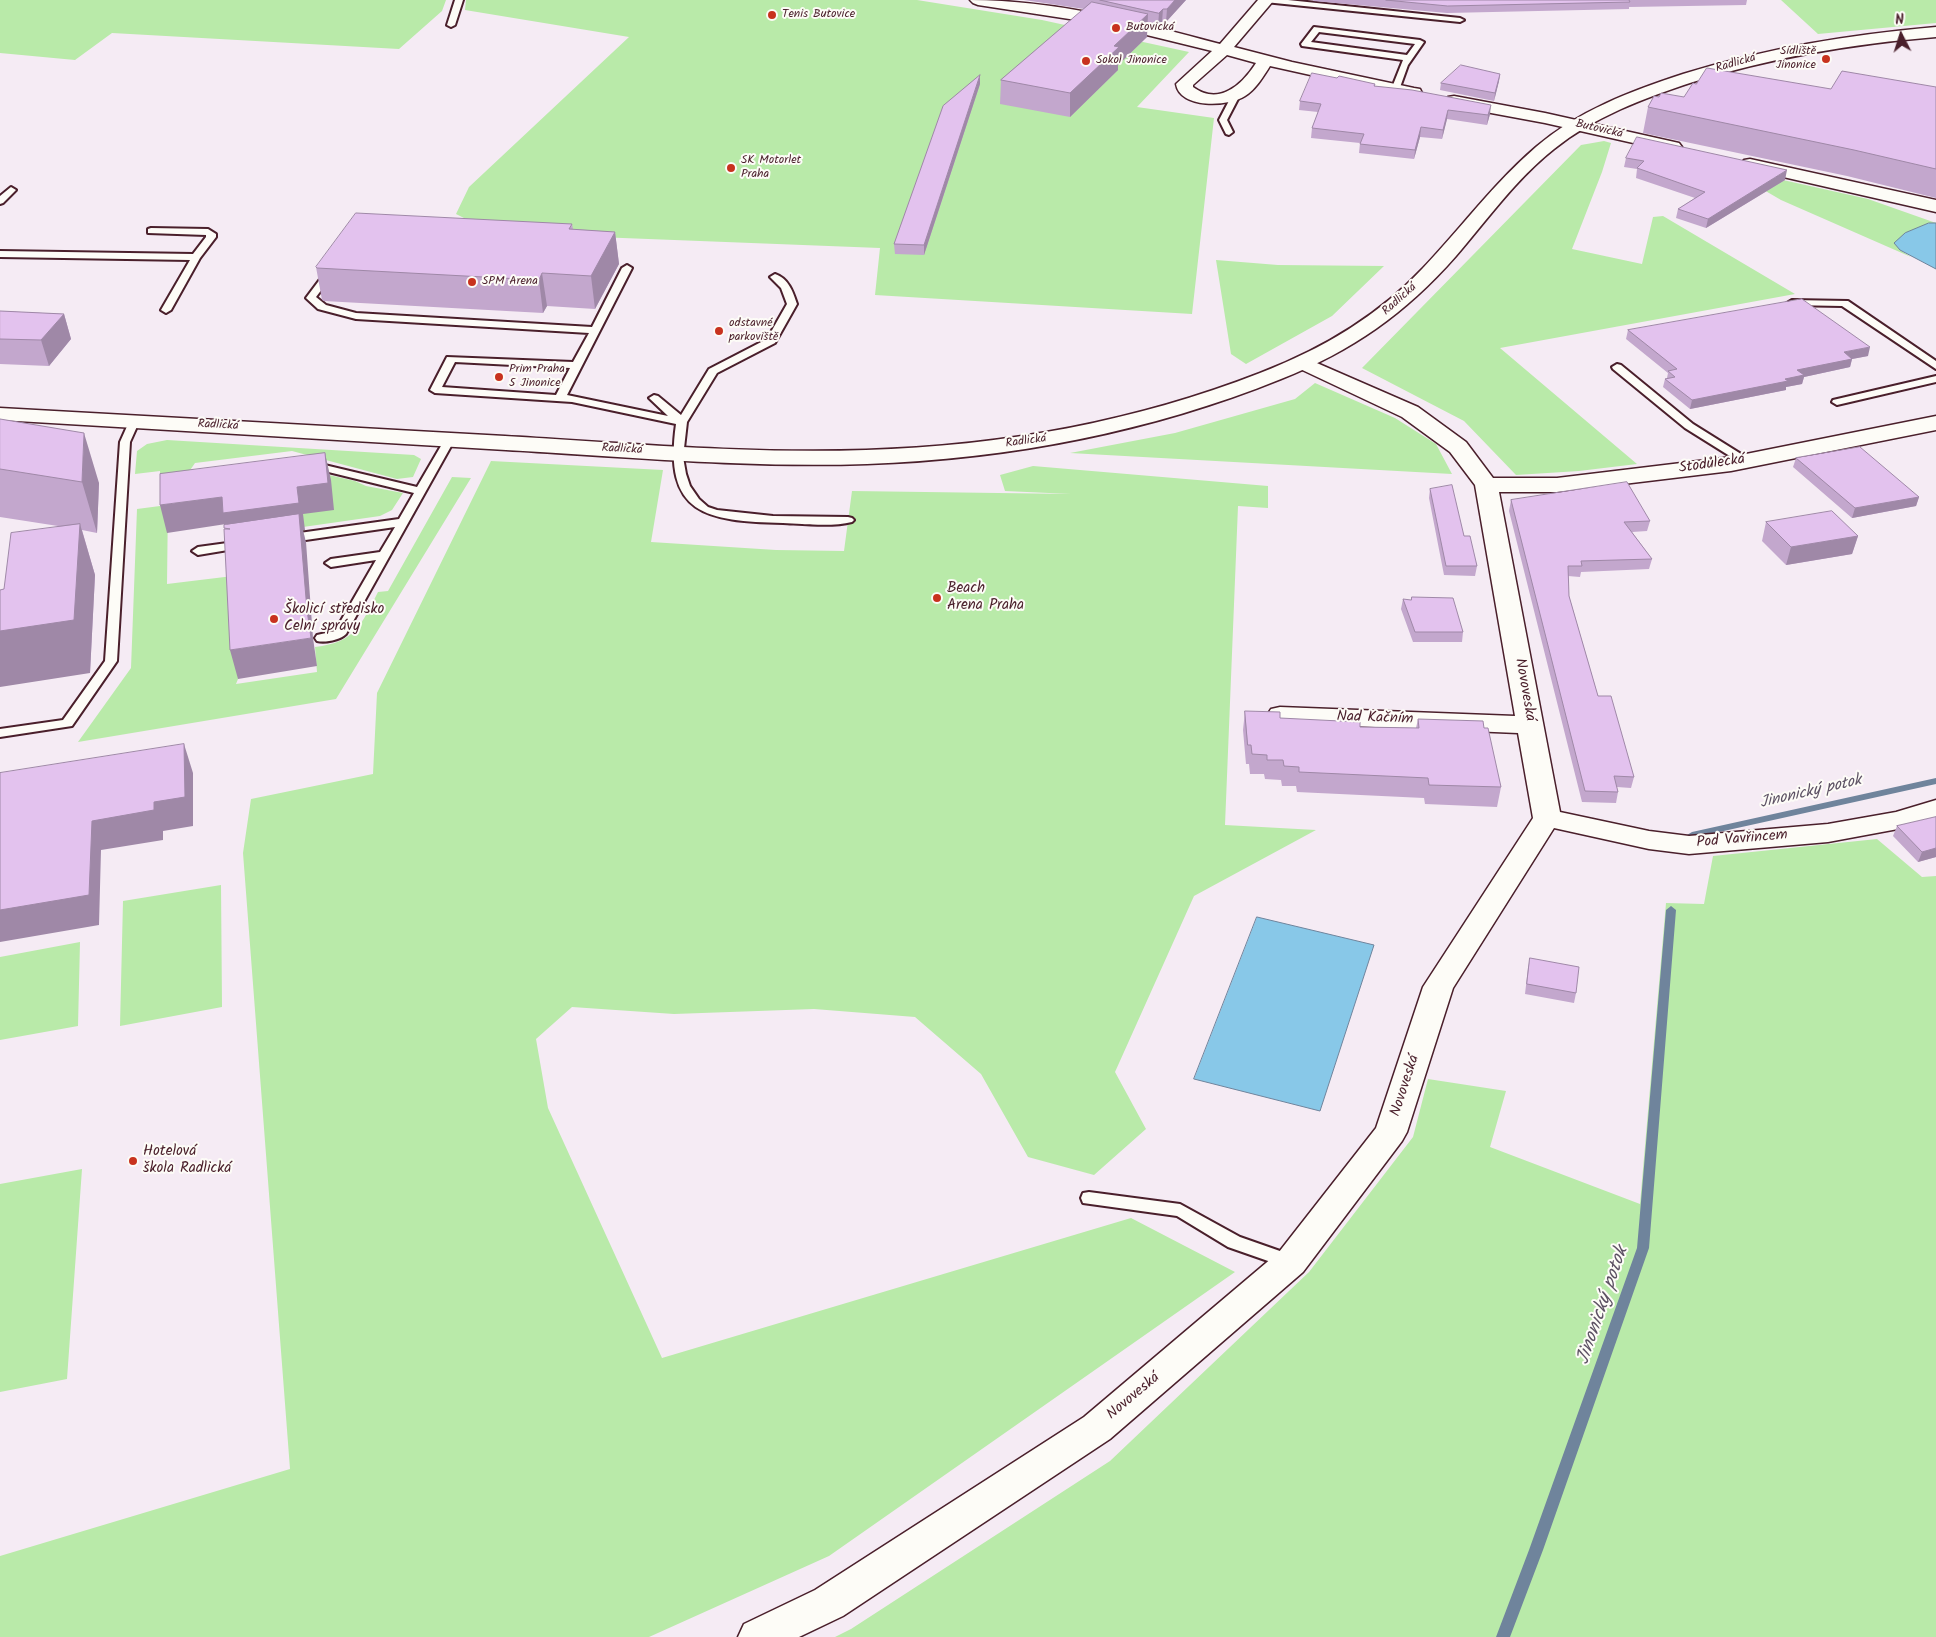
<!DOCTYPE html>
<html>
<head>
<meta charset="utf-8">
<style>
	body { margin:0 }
	#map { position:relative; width:1936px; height:1637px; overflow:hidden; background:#f5ebf4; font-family:Kalam,sans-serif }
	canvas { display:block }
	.north { position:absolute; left:1876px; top:10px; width:50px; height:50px; -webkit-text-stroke:4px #fdfcf7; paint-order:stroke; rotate:355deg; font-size:14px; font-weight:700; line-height:20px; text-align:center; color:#4a1f2b }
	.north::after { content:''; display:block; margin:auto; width:18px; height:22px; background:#4a1f2b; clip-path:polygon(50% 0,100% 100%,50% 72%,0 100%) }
</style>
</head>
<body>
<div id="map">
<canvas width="1936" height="1637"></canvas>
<div class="north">N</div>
</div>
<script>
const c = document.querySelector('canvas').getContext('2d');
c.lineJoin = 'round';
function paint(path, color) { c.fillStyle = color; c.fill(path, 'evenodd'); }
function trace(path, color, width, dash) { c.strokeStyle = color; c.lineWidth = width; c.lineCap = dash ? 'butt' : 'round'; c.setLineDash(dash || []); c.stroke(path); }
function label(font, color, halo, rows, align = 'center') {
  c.font = font + ' Kalam,sans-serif'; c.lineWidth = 4; c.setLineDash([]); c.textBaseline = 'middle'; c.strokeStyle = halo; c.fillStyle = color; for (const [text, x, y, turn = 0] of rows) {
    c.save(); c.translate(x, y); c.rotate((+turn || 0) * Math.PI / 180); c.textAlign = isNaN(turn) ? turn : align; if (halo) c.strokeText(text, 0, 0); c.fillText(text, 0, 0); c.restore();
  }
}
paint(new Path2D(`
	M0 0H446L442 11 399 49 112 33 75 60 0 53Z
	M466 0H917L1042 20 1189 52 1137 107 1214 118 1192 314 875 295 880 248 494 233 456 214 469 187 629 37 465 10Z
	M1781 0H1936V23L1818 34Z
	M1604 141 1611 143 1602 172 1572 249 1642 264 1653 217 1663 216 1795 294 1500 348 1637 464 1579 471 1516 475 1464 421 1362 368 1581 145Z
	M1774 178 1868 199 1936 223H1929L1900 250 1911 257 1781 200 1757 186Z
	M1216 260 1278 265 1384 266 1332 316 1246 364 1231 354Z
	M1315 383 1395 418 1436 444 1452 474 1070 453 1175 433 1295 399Z
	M167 440 414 455 421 459 413 477 397 479 292 451 195 463 173 495 329 475 355 481 366 486 403 493 392 510 380 516 303 527 305 532 266 537 168 501 167 584 233 576 238 679 236 684 317 672 315 647C356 642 361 625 378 592L388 591 452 477 471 478 336 699 78 742 131 668 137 509 160 506V471L135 474 137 451 147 444Z
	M491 461 663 470 651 542 776 550 844 551 852 491 1071 494 1005 491 1000 475 1033 466 1268 486V508L1238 506 1225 825 1316 830 1194 896 1115 1072 1146 1129 1094 1175 1028 1157 981 1074 915 1017 814 1009 674 1014 572 1007 536 1039 548 1108 662 1358 1131 1218 1235 1272 829 1556 649 1637H0V1556L290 1469 243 853 251 799 373 774 377 693Z
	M1877 839 1922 877 1936 876V1637H835L851 1629 1110 1461 1309 1272 1413 1137 1428 1079 1506 1091 1490 1147 1640 1204 1666 903 1704 904 1713 856Z
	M221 885 222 1007 120 1026 123 901Z
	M80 942 78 1026 0 1040V957Z
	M82 1169 67 1379 0 1392V1184Z`), '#b9eaa9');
const water = new Path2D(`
	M1929 223H1936V269L1900 250 1894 243 1905 233Z
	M1257 917 1374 945 1320 1111 1194 1079Z`);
paint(water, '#88c8e8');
trace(water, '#6f849c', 1);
paint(new Path2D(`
	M1936 778V784L1692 838 1687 835 1692 832Z
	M1671 906 1676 910 1649 1248 1543 1550 1510 1637H1496L1529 1550 1637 1248 1666 910Z`), '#6f849c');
const service = new Path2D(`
	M455 0H463L455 25 451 27 447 25Z
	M1261 0H1288L1460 18 1464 20 1460 22 1265 2Z
	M1314 27 1420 40 1424 42 1408 65 1399 90 1395 93 1391 90 1403 60 1302 46 1301 44ZM1319 32 1415 44 1407 55 1311 42Z
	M1236 92 1240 95 1227 120 1233 132 1229 135 1226 134 1219 120 1232 95Z
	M11 187 16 190 3 203 0 204V196Z
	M151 228 208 229 216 234V237L200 258 171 310 166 313 161 310 190 260 0 257V251L193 254 206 237V235L148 233V229Z
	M627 265 632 268 567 395 668 416 649 398 654 395 658 396 681 415 709 369 767 339 787 304 781 288 770 277 775 274C789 279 793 292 797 304L775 343 717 373 687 422 683 457 686 474 690 486 699 499 708 507 717 510 773 516 848 517 852 518 854 520 852 522C833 527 803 524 783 523 706 521 663 515 676 424L572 402 435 393 430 390 447 357 573 362 589 333 356 319 318 309 306 298 327 270 330 269 335 272 316 297 326 305 356 313 592 327 622 268ZM455 362 570 368 556 395 442 387Z
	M1792 300 1848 301 1936 361V369L1842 306 1788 305 1787 303Z
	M1617 364 1621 365 1693 424 1749 459 1751 461 1749 463H1741L1685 428 1613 369 1612 367Z
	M1936 376V382L1837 405 1832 402 1833 400Z
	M134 419 139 422 130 442 117 661 72 726 0 737V729L63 720 105 661 120 442 129 422Z
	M450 436 455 439 346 634C340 640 325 643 317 641L315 638 317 635 335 631 376 560 331 567 325 563 331 559 380 552 395 527 285 543 279 539 285 535 399 519 414 493 308 467 306 465 312 462 417 487 445 439Z
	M242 541 248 545 246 547 198 555 192 551 198 547Z
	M1089 1192 1180 1204 1240 1237 1297 1257 1300 1262 1297 1267 1291 1269 1228 1247 1177 1216 1083 1203 1081 1198 1083 1193Z`);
const minor = new Path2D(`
	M970 0C1055 0 1138 22 1220 44L1258 0H1274L1234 47 1292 62 1414 88 1420 89 1422 93 1420 97 1414 98 1270 66C1263 77 1256 89 1245 96 1228 107 1180 109 1176 84L1212 51 1102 24 978 5 973 3ZM1227 55 1256 63C1242 85 1219 106 1193 87V85Z
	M1454 96 1545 113 1679 143 1682 147 1679 151 1673 152 1545 123 1448 105 1446 101 1448 97Z
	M1750 159 1936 200V212L1744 168 1741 164 1744 160Z
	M1303 357 1418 407 1466 442 1493 478H1557L1731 457 1936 416V430L1731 471 1557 492H1499L1560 812 1649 831 1689 836 1828 824 1896 812 1936 800V818L1898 829 1828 842 1689 854 1649 849 1554 828 1453 988 1407 1132 1402 1141 1303 1272 1110 1439 843 1616 799 1637H738L744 1624 815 1590 1084 1417 1279 1252 1376 1128 1423 987 1533 818 1518 733 1280 723 1271 721 1267 715 1271 709 1280 707 1515 716 1475 485 1450 452 1402 417 1296 367 1293 363 1296 359Z`);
const secondary = new Path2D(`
	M1936 27V37C1851 44 1774 57 1693 82 1644 98 1594 117 1554 149 1516 179 1487 220 1456 256 1405 314 1352 351 1281 379 1150 432 1008 459 867 464 747 468 626 457 506 450 337 440 169 430 0 420V408C168 417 337 427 505 436 625 443 746 454 866 450 1001 446 1134 422 1260 373 1322 349 1377 317 1423 268 1461 228 1494 183 1536 147 1578 111 1631 91 1683 74 1768 48 1847 35 1936 27Z`);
trace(service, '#4a1f2b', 4);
trace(minor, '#4a1f2b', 3);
trace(secondary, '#4a1f2b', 3);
paint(service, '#fdfcf7');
paint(minor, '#fdfcf7');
paint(secondary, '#fdfcf7');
paint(new Path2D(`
	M1024 0H1186L1166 22H1162L1158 26 1147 23V37L1118 65V70L1070 117 1000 104 1001 80 1084 9Z
	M1313 0H1747L1746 5 1629 7V9L1447 13 1313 1Z
	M1500 74 1499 81 1494 101 1440 90 1441 83Z
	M980 75V84L924 255 895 254 894 244Z
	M1375 84V86L1490 114 1487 125 1447 119 1442 139 1420 137 1414 159 1359 153 1360 143 1311 138 1312 128 1318 112 1299 110 1300 101Z
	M1696 84 1831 89 1936 87V198L1847 176 1643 133 1648 107 1659 97H1684Z
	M1626 158 1785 180 1706 228 1676 218 1678 209 1695 198 1636 178 1637 169 1624 167Z
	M572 224 573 229 615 232 619 264 595 309 547 306 543 313 324 301 322 300 316 267Z
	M0 311 64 314 71 339 49 366 0 364Z
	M1628 330 1868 356 1852 359 1850 367 1804 377 1802 384 1786 387V390L1690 409 1663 387 1665 379 1667 378 1668 373 1626 339Z
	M0 419 99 483 97 533 82 530 95 575 90 673 4 589 58 526 0 517Z
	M1796 458 1919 497 1916 506 1852 518 1793 467Z
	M1430 489 1464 536 1477 566 1475 576 1444 575 1429 498Z
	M1511 500 1650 521 1647 531 1632 532 1652 559 1649 569 1581 572 1580 577 1568 576 1569 596 1598 696 1634 777 1631 788 1617 787 1618 792 1616 803 1582 802 1509 511Z
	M1766 522 1858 536 1852 554 1786 565 1762 541Z
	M1403 599 1463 632 1462 642H1413L1401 609Z
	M1245 711 1280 718 1360 727 1416 728 1418 719 1484 728 1501 787 1497 807 1425 804 1424 798 1297 792 1296 786H1282L1281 780 1265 779 1264 774H1250L1249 764H1246L1243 730Z
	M1936 817V857L1918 862 1893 836 1897 826Z
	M1530 958 1576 993 1574 1003 1525 994 1528 968Z`), '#c3a7cd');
paint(new Path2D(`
	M1175 0H1186L1166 22 1167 9Z
	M1163 9 1162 22 1158 26 1159 13Z
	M1148 14 1147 37 1118 65V70L1070 117V93L1114 46Z
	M1500 74 1499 81 1494 101 1495 93Z
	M980 75V84L924 255V245Z
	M1491 105 1490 114 1487 125 1488 115Z
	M1448 110 1447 119 1442 139 1443 130Z
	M1421 127 1420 137 1414 159 1415 150Z
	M1787 170 1785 180 1706 228 1708 219Z
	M615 232 619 264 595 309 591 276Z
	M542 273 547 306 543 313 539 280Z
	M64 314 71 339 49 366 41 340Z
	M1870 347 1868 356 1852 359 1850 367 1804 377 1802 384 1786 387V390L1690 409 1692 400 1785 379 1797 370 1844 352Z
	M84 433 99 483 97 533 82 482Z
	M325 453 331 480 334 510 303 514 305 530H303L306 542 313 638 317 666 238 679 230 650 311 638 226 524 167 533 160 505 297 487Z
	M1919 497 1916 506 1852 518 1855 508Z
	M80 524 95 575 90 673 0 687V631Z
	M1858 536 1852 554 1786 565 1791 547Z
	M184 744 193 773V826L163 831V840L101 850 99 925 0 942V910L92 821Z
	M1936 848V857L1918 862 1922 852Z`), '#9f88a7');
const building = new Path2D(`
	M1100 0H1175L1167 9H1163L1159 13Z
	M1386 0H1629L1630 2 1448 6Z
	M1092 2 1148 14 1114 46 1119 47 1070 93 1001 80Z
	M1461 65 1500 74 1495 93 1441 83Z
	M1707 68 1831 89 1842 71 1936 87V169L1854 150 1648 107 1654 96 1659 97 1661 93 1684 97 1693 83 1696 84Z
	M1312 73 1337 78 1339 76 1375 84 1374 86 1412 90 1491 105 1488 115 1448 110 1443 130 1421 127 1415 150 1360 144 1364 134 1312 128 1321 104 1300 101Z
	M980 75 924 245 894 244 943 106Z
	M1637 137 1787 170 1708 219 1678 209 1705 192 1637 168 1644 161 1626 158Z
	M356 213 572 224 569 229 615 232 591 276 542 273 539 280 317 268 316 267Z
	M1802 299 1870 347 1844 352 1852 359 1797 370 1804 375 1785 379 1788 381 1692 400 1665 379 1675 377 1668 371 1677 369 1628 330Z
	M0 311 64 314 41 340 0 339Z
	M0 419 84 433 82 482 0 469Z
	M1860 447 1919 497 1855 508 1796 458Z
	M325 453 328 483 297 487 299 503 223 513 222 497 160 505V474Z
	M1627 482 1650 521 1624 522 1652 559 1581 561 1582 566H1568L1569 596 1598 696H1611L1634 777 1614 776 1618 792 1585 791 1511 500Z
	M1452 485 1464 536H1470L1477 566H1446L1430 489Z
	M1832 511 1858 536 1791 547 1766 522Z
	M299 514 307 610 311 638 230 650 224 529H230L224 528V525Z
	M80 524 74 620 0 631V590L4 589 11 533Z
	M1412 597 1453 598 1463 632H1415L1403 599 1411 600Z
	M1245 711 1280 712V718L1360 722V727L1419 728 1418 719 1483 721 1484 728H1488L1501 787 1429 785 1428 778 1299 772V767L1284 766 1283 760H1267V755L1252 754 1251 745H1248Z
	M184 744 185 797 154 802V810L92 821 89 895 0 910V773Z
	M1936 817V848L1922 852 1897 826Z
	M1530 958 1579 967 1576 993 1527 984Z`);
paint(building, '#e3c2ee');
trace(building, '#9f88a7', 1);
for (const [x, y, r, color] of [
	[772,15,5,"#c8321e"],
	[1116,28,5,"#c8321e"],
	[1826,59,5,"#c8321e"],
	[1086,61,5,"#c8321e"],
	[731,168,5,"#c8321e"],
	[472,282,5,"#c8321e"],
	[719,331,5,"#c8321e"],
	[499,377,5,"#c8321e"],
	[937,598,5,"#c8321e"],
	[274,619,5,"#c8321e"],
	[133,1161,5,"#c8321e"]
]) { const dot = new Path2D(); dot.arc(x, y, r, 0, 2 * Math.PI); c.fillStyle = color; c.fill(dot); trace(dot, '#fdfcf7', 2); }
label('12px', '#4a1f2b', '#fdfcf7', [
	["Tenis Butovice",782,15],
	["Butovická",1126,28],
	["Sídliště",1816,52,"right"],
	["Jinonice",1816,66,"right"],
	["Sokol Jinonice",1096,61],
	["SK Motorlet",741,161],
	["Praha",741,175],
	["SPM Arena",482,282],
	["odstavné",729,324],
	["parkoviště",729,338],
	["Prim Praha",509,370],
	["5 Jinonice",509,384]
], 'left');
label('12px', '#4a1f2b', '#fdfcf7', [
	["Radlická",1736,64,-16],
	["Butovická",1599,130,13],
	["Radlická",1400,300,-42],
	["Radlická",218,426,3],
	["Radlická",1026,442,-8],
	["Radlická",622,450,3]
]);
label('15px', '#4a1f2b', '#fdfcf7', [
	["Stodůlecká",1712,465,-8],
	["Novoveská",1524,690,80],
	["Nad Kačním",1375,719,2],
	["Pod Vavřincem",1742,840,-5],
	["Novoveská",1406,1086,-72],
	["Novoveská",1134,1397,-40]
]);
label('15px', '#4a1f2b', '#fdfcf7', [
	["Beach",947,589],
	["Arena Praha",947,606],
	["Školicí středisko",284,610],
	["Celní správy",284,627],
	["Hotelová",143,1152],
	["škola Radlická",143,1169]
], 'left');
label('italic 16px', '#5d5264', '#fdfcf7', [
	["Jinonický potok",1811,793,-13]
]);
label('italic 19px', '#5d5264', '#fdfcf7', [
	["Jinonický potok",1604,1306,-71]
]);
</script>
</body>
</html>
